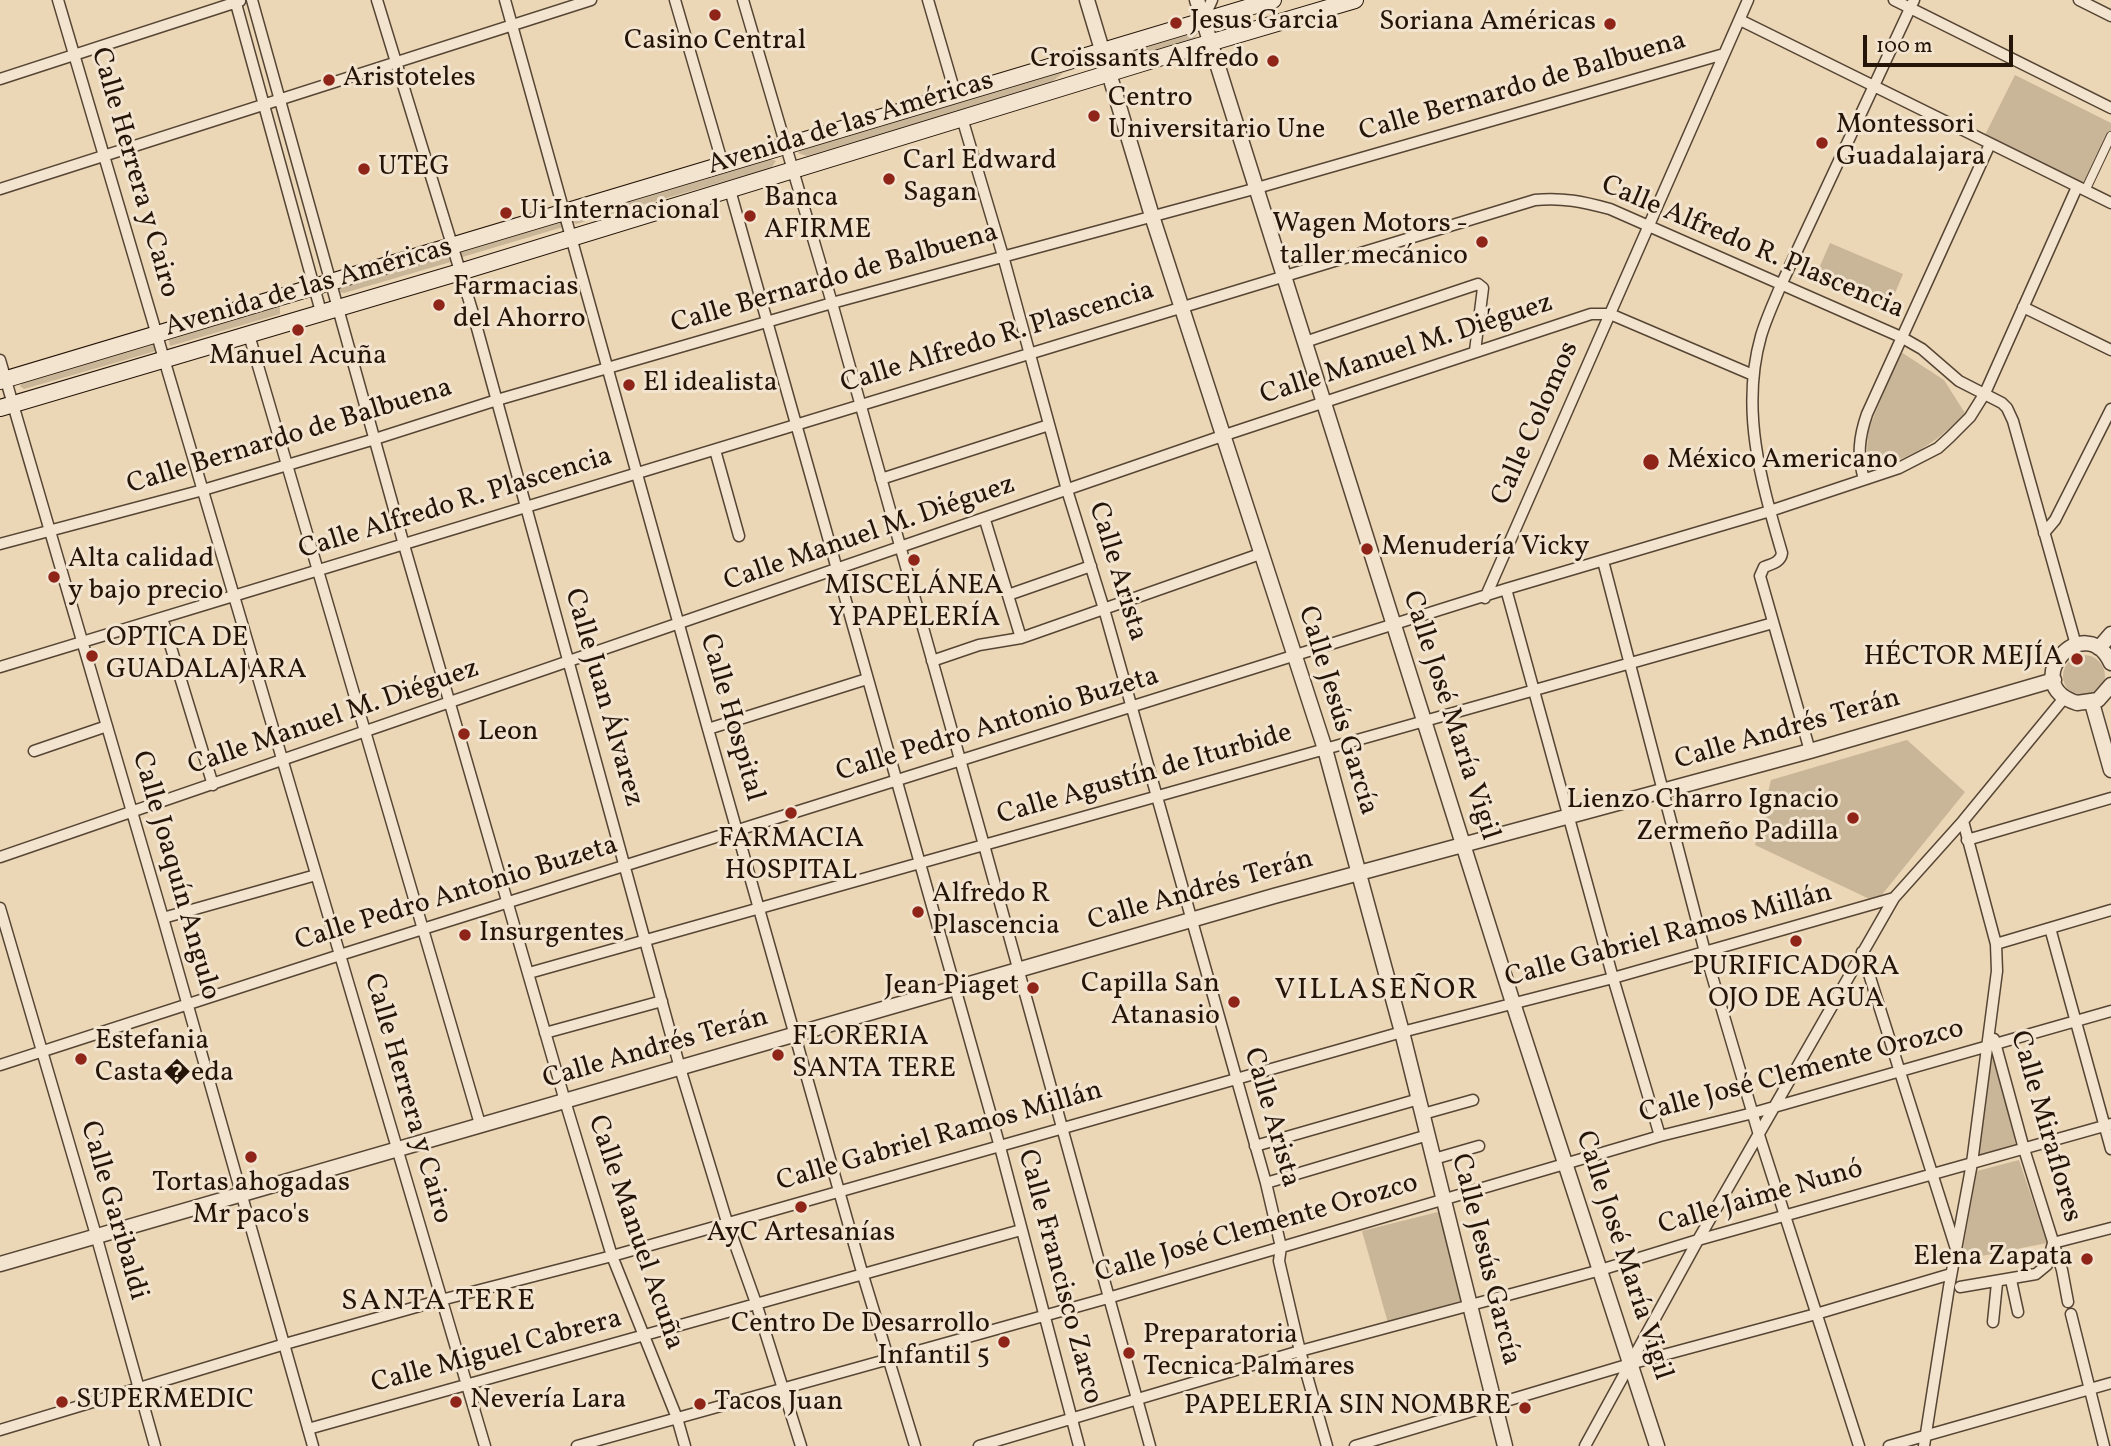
<!DOCTYPE html>
<html>
<head>
<meta charset="utf-8">
<style>
	body { margin:0 }
	#map { position:relative; width:2111px; height:1446px; overflow:hidden; background:#ebd6b5; font-family:Vollkorn,serif }
	canvas { display:block }
	.scale { position:absolute; left:1863px; top:35px; width:150px; height:32px; box-sizing:border-box; border:4px solid #251509; border-top:0; padding-left:9px; font-size:21px; line-height:24px; white-space:nowrap; color:#251509; -webkit-text-stroke:5px #f2e4cf; paint-order:stroke }
</style>
</head>
<body>
<div id="map">
<canvas width="2111" height="1446"></canvas>
<div class="scale">100 m</div>
</div>
<script>
const c = document.querySelector('canvas').getContext('2d');
c.lineJoin = 'round';
function paint(path, color) { c.fillStyle = color; c.fill(path, 'evenodd'); }
function trace(path, color, width, dash) { c.strokeStyle = color; c.lineWidth = width; c.lineCap = dash ? 'butt' : 'round'; c.setLineDash(dash || []); c.stroke(path); }
function label(font, color, halo, rows, align = 'center') {
  c.font = font + ' Vollkorn,serif'; c.lineWidth = 6; c.setLineDash([]); c.textBaseline = 'middle'; c.strokeStyle = halo; c.fillStyle = color; for (const [text, x, y, turn = 0] of rows) {
    c.save(); c.translate(x, y); c.rotate((+turn || 0) * Math.PI / 180); c.textAlign = isNaN(turn) ? turn : align; if (halo) c.strokeText(text, 0, 0); c.fillText(text, 0, 0); c.restore();
  }
}
paint(new Path2D(`
	M1191 30 1198 33 1194 39 1114 63 1110 60 1111 54Z
	M1093 60 1095 62 1063 73 1049 84 807 156 798 153 804 146Z
	M2015 75 2111 123V144L2089 189 1984 137Z
	M768 158 776 161 771 168 576 224 571 221 573 215Z
	M560 219 563 227 459 258 457 249Z
	M1830 243 1903 274 1890 305 1817 273Z
	M450 253 454 261 344 293 339 292V289Z
	M277 304 280 308V314L170 346 168 337Z
	M152 342 157 345 156 351 24 389 20 386 23 380Z
	M1901 352 1944 380 1965 413C1934 446 1912 456 1871 470L1867 451 1868 430Z
	M2063 676a21 21 0 1 1 42 0a21 21 0 1 1-42 0Z
	M1907 740 1965 792 1876 902 1755 845 1771 780Z
	M1992 1048 2016 1146 1977 1158 1988 1049Z
	M2019 1160 2047 1243 1961 1260 1977 1171Z
	M1442 1211 1463 1300 1388 1323 1362 1231Z`), '#c9b598');
const pedestrian = new Path2D(`
	M2085 191 2111 136`);
const minor = new Path2D(`
	M58 0 485 1446
	M235 0 321 312
	M252 0 404 545 565 1101 612 1256 677 1418 685 1446
	M377 0 472 310 680 1068 727 1222 756 1303 801 1446
	M505 0 708 729 862 1272 915 1446
	M675 0 723 165
	M743 0 832 303 984 845 1150 1446
	M928 0 956 96
	M1894 0 2111 108
	M2079 0 2111 16
	M1203 20 1212 0
	M1740 20 2111 203
	M0 79 240 1
	M962 118 1003 256 1067 490 1104 609 1266 1183 1281 1247 1279 1261 1300 1351 1327 1446
	M0 189 591 0
	M730 190 1000 1147 1079 1446
	M2023 307 2111 350
	M249 335 480 1124
	M1305 342 1478 284 1483 288 1475 351
	M0 360 163 918 313 1446
	M715 450 739 536
	M881 479 1049 425
	M1864 479C1857 456 1859 437 1867 414L1990 144
	M985 520 1021 638
	M2044 533 2055 520 2111 409
	M0 544 203 490 375 439 497 400 832 303 1250 190 1724 54
	M1603 561 1705 952 1759 1135 1859 1446
	M1506 589 1613 978 1660 1136
	M1008 595 1091 566
	M1485 598 1748 0
	M162 618 213 785
	M932 661 979 645 1021 638 1260 554
	M0 667 1535 200C1562 197 1584 202 1610 209L1901 337 1922 349 1959 381 2002 403 2007 408 2013 421 2076 645
	M708 729 867 679
	M34 751 107 726
	M1810 751 1760 576 1764 567C1772 564 1781 562 1782 553 1761 481 1740 410 1761 336 1766 319 1774 302 1781 285L1914 0
	M1967 840 2111 798
	M0 857 1225 435 1591 314H1610L1753 375
	M0 908 96 1235 155 1446
	M163 918 316 875
	M2050 928 2111 1149
	M1996 944 2111 910
	M1862 952 1956 1249
	M529 973 1773 623
	M545 1033 662 1001
	M1994 1039 2024 1149 2062 1270 2068 1302
	M0 1065 340 955 1506 589 1770 511 1899 468 1938 448 1950 437 1970 417 1985 393 2077 187
	M1423 1114 1473 1100
	M1255 1146 1419 1099
	M1434 1159 1479 1146
	M1266 1183 1428 1135
	M2053 1243 2111 1228
	M2011 1280 2018 1312
	M1960 1287 2036 1274 2047 1265 2053 1243
	M2071 1314 2104 1446
	M1993 1322 1997 1283
	M308 1429 1021 1230
	M0 1430 285 1344 441 1300 612 1256 1402 1032 1613 978 1894 898
	M577 1446 1108 1298 1660 1136 1753 1113 2111 1011
	M979 1446 1300 1351 1597 1271 1698 1240 2111 1124
	M1355 1446 1630 1364 1816 1314 1951 1274
	M1585 1446 1698 1240 1894 898 1963 821 2065 697
	M1889 1446 2111 1383
	M1924 1446 1949 1287 1972 1163 1997 971 1996 944 1963 821`);
const tertiary = new Path2D(`
	M1087 0 1152 216 1325 749 1402 1032 1505 1446
	M1197 0 1513 1003 1657 1446
	M2099 648 2111 634
	M2111 663C2085 608 2016 684 2077 703L2098 700 2111 685
	M2092 703 2111 770
	M0 1264 1274 896 1810 751 2054 680`);
const secondary = new Path2D(`
	M0 381 1273 0
	M0 408 460 272 1172 54 1355 0`);
trace(pedestrian, '#564534', 10);
trace(minor, '#564534', 13);
trace(tertiary, '#564534', 17);
trace(secondary, '#251509', 18);
trace(pedestrian, '#f2e4cf', 8);
trace(minor, '#f2e4cf', 10);
trace(tertiary, '#f2e4cf', 14);
trace(secondary, '#f2e4cf', 16);
for (const [x, y, r, color] of [
	[715,15,7,"#8f2418"],
	[1176,23,7,"#8f2418"],
	[1610,24,7,"#8f2418"],
	[1273,61,7,"#8f2418"],
	[329,80,7,"#8f2418"],
	[1094,116,7,"#8f2418"],
	[1822,143,7,"#8f2418"],
	[364,169,7,"#8f2418"],
	[889,179,7,"#8f2418"],
	[506,213,7,"#8f2418"],
	[750,216,7,"#8f2418"],
	[1482,242,7,"#8f2418"],
	[439,305,7,"#8f2418"],
	[298,330,7,"#8f2418"],
	[629,385,7,"#8f2418"],
	[1651,462,9,"#8f2418"],
	[1367,549,7,"#8f2418"],
	[914,560,7,"#8f2418"],
	[54,577,7,"#8f2418"],
	[92,656,7,"#8f2418"],
	[2077,659,7,"#8f2418"],
	[464,734,7,"#8f2418"],
	[791,813,7,"#8f2418"],
	[1853,818,7,"#8f2418"],
	[918,912,7,"#8f2418"],
	[465,935,7,"#8f2418"],
	[1796,941,7,"#8f2418"],
	[1033,988,7,"#8f2418"],
	[1234,1002,7,"#8f2418"],
	[778,1055,7,"#8f2418"],
	[81,1059,7,"#8f2418"],
	[251,1157,7,"#8f2418"],
	[801,1207,7,"#8f2418"],
	[2087,1259,7,"#8f2418"],
	[1004,1342,7,"#8f2418"],
	[1129,1353,7,"#8f2418"],
	[62,1402,7,"#8f2418"],
	[456,1402,7,"#8f2418"],
	[700,1404,7,"#8f2418"],
	[1525,1408,7,"#8f2418"]
]) { const dot = new Path2D(); dot.arc(x, y, r, 0, 2 * Math.PI); c.fillStyle = color; c.fill(dot); trace(dot, '#f2e4cf', 2.5); }
label('28px', '#251509', '#f2e4cf', [
	["Jesus Garcia",1190,23],
	["Soriana Américas",1596,24,"right"],
	["Casino Central",715,43,"center"],
	["Croissants Alfredo",1259,61,"right"],
	["Aristoteles",343,80],
	["Centro",1108,100],
	["Universitario Une",1108,132],
	["Montessori",1836,127],
	["Guadalajara",1836,159],
	["Carl Edward",903,163],
	["Sagan",903,195],
	["UTEG",378,169],
	["Banca",764,200],
	["AFIRME",764,232],
	["Ui Internacional",520,213],
	["Wagen Motors -",1468,226,"right"],
	["taller mecánico",1468,258,"right"],
	["Farmacias",453,289],
	["del Ahorro",453,321],
	["Manuel Acuña",298,358,"center"],
	["El idealista",643,385],
	["México Americano",1667,462],
	["Menudería Vicky",1381,549],
	["Alta calidad",68,561],
	["y bajo precio",68,593],
	["MISCELÁNEA",914,588,"center"],
	["Y PAPELERÍA",914,620,"center"],
	["OPTICA DE",106,640],
	["GUADALAJARA",106,672],
	["HÉCTOR MEJÍA",2063,659,"right"],
	["Leon",478,734],
	["Lienzo Charro Ignacio",1839,802,"right"],
	["Zermeño Padilla",1839,834,"right"],
	["FARMACIA",791,841,"center"],
	["HOSPITAL",791,873,"center"],
	["Alfredo R",932,896],
	["Plascencia",932,928],
	["Insurgentes",479,935],
	["PURIFICADORA",1796,969,"center"],
	["OJO DE AGUA",1796,1001,"center"],
	["Capilla San",1220,986,"right"],
	["Atanasio",1220,1018,"right"],
	["Jean Piaget",1019,988,"right"],
	["FLORERIA",792,1039],
	["SANTA TERE",792,1071],
	["Estefania",95,1043],
	["Casta�eda",95,1075],
	["Tortas ahogadas",251,1185,"center"],
	["Mr paco's",251,1217,"center"],
	["AyC Artesanías",801,1235,"center"],
	["Elena Zapata",2073,1259,"right"],
	["Centro De Desarrollo",990,1326,"right"],
	["Infantil 5",990,1358,"right"],
	["Preparatoria",1143,1337],
	["Tecnica Palmares",1143,1369],
	["SUPERMEDIC",76,1402],
	["Nevería Lara",470,1402],
	["Tacos Juan",714,1404],
	["PAPELERIA SIN NOMBRE",1511,1408,"right"]
], 'left');
label('28px', '#251509', '#f2e4cf', [
	["Calle Bernardo de Balbuena",1523,88,-16],
	["Avenida de las Américas",851,125,-17],
	["Calle Herrera y Cairo",133,173,74],
	["Calle Alfredo R. Plascencia",1752,249,23],
	["Calle Bernardo de Balbuena",835,280,-16],
	["Avenida de las Américas",309,289,-16],
	["Calle Alfredo R. Plascencia",998,339,-17],
	["Calle Manuel M. Diéguez",1407,351,-18],
	["Calle Colomos",1537,424,-66],
	["Calle Bernardo de Balbuena",290,438,-17],
	["Calle Alfredo R. Plascencia",456,505,-17],
	["Calle Manuel M. Diéguez",870,535,-19],
	["Calle Arista",1116,572,73],
	["Calle Juan Álvarez",602,698,74],
	["Calle Jesús García",1336,711,73],
	["Calle José María Vigil",1449,716,72],
	["Calle Hospital",730,718,74],
	["Calle Manuel M. Diéguez",334,719,-19],
	["Calle Pedro Antonio Buzeta",998,726,-17],
	["Calle Andrés Terán",1788,731,-16],
	["Calle Agustín de Iturbide",1145,776,-16],
	["Calle Joaquín Angulo",174,876,74],
	["Calle Andrés Terán",1201,892,-16],
	["Calle Pedro Antonio Buzeta",457,895,-17],
	["Calle Gabriel Ramos Millán",1669,937,-15],
	["Calle Andrés Terán",656,1050,-16],
	["Calle José Clemente Orozco",1802,1073,-15],
	["Calle Herrera y Cairo",406,1099,74],
	["Calle Arista",1270,1118,74],
	["Calle Miraflores",2044,1127,74],
	["Calle Gabriel Ramos Millán",940,1138,-16],
	["Calle Jaime Nunó",1761,1199,-16],
	["Calle Garibaldi",112,1211,74],
	["Calle José Clemente Orozco",1257,1230,-16],
	["Calle Manuel Acuña",634,1233,71],
	["Calle José María Vigil",1622,1256,72],
	["Calle Jesús García",1484,1260,76],
	["Calle Francisco Zarco",1058,1277,75],
	["Calle Miguel Cabrera",497,1353,-15]
]);
c.letterSpacing = '2px';
label('30px', '#251509', '#f2e4cf', [
	["VILLASEÑOR",1377,992],
	["SANTA TERE",439,1303]
]);
c.letterSpacing = '0px';
</script>
</body>
</html>
